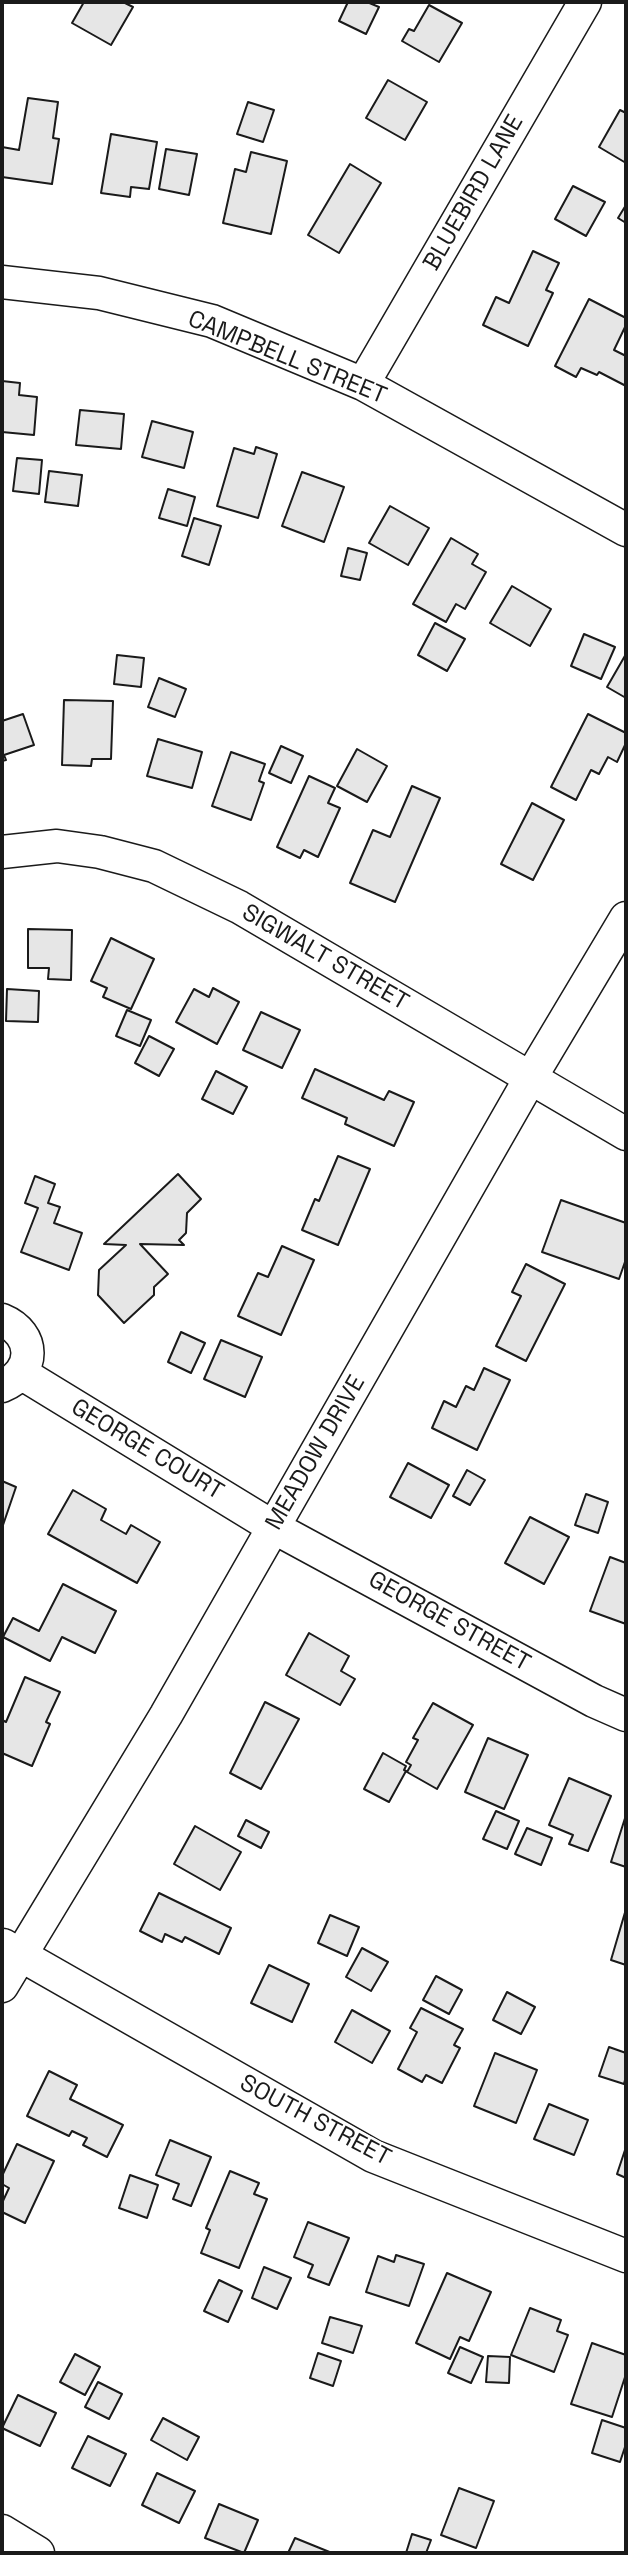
<!DOCTYPE html>
<html>
<head>
<meta charset="utf-8">
<style>
	body { margin:0 }
	#map { position:relative; width:628px; height:2555px; overflow:hidden; background:#fff; font-family:"Space Grotesk",sans-serif }
	canvas { display:block }
	.frame { position:absolute; inset:0; border:4px solid #1a1a1a; pointer-events:none }
</style>
</head>
<body>
<div id="map">
<canvas width="628" height="2555"></canvas>
<div class="frame"></div>
</div>
<script>
const c = document.querySelector('canvas').getContext('2d');
c.lineJoin = 'round';
function paint(path, color) { c.fillStyle = color; c.fill(path, 'evenodd'); }
function trace(path, color, width, dash) { c.strokeStyle = color; c.lineWidth = width; c.lineCap = dash ? 'butt' : 'round'; c.setLineDash(dash || []); c.stroke(path); }
function label(font, color, halo, rows, align = 'center') {
  c.font = font + ' "Space Grotesk",sans-serif'; c.lineWidth = 5; c.setLineDash([]); c.textBaseline = 'middle'; c.strokeStyle = halo; c.fillStyle = color; for (const [text, x, y, turn = 0] of rows) {
    c.save(); c.translate(x, y); c.rotate((+turn || 0) * Math.PI / 180); c.textAlign = isNaN(turn) ? turn : align; if (halo) c.strokeText(text, 0, 0); c.fillText(text, 0, 0); c.restore();
  }
}
const building = new Path2D(`
	M84 2H123L133 7 111 45 72 23Z
	M348 2H367L379 7 366 34 339 21Z
	M429 5 462 23 439 62 402 41 409 29 414 31Z
	M388 80 427 102 405 140 366 118Z
	M28 98 58 102 53 138 59 139 52 184 2 177V147L19 150Z
	M248 102 274 110 263 142 237 134Z
	M620 110 626 113V163L599 147Z
	M111 134 157 142 149 189 131 187 130 197 101 193Z
	M166 149 197 154 189 195 159 189Z
	M251 152 287 161 271 234 223 223 235 169 246 172Z
	M350 164 381 183 339 253 308 235Z
	M573 186 605 202 586 236 555 219Z
	M626 205V223L618 218Z
	M533 251 559 263 546 290 553 293 528 346 483 325 496 297 509 303Z
	M589 299 626 318V325L614 350 626 356V386L599 372 597 375 581 368 576 377 555 366Z
	M2 381 20 383 19 395 37 397 34 435 2 432Z
	M80 410 124 414 121 449 76 445Z
	M152 421 193 432 184 468 142 457Z
	M256 447 277 454 258 518 217 506 234 448 254 454Z
	M17 458 42 460 39 494 13 491Z
	M49 471 82 475 78 506 45 502Z
	M302 472 344 487 324 542 282 526Z
	M168 489 195 497 187 526 159 518Z
	M390 506 429 528 408 565 369 543Z
	M194 518 221 526 209 565 182 556Z
	M451 538 478 554 472 564 486 572 465 609 456 604 446 622 413 604Z
	M348 548 367 553 360 580 341 576Z
	M512 586 551 609 530 646 490 623Z
	M435 623 465 639 447 671 418 655Z
	M584 634 615 647 601 679 571 666Z
	M626 654V698L607 687Z
	M117 655 144 658 141 687 114 684Z
	M159 678 186 689 175 717 148 707Z
	M64 700 113 701 111 759H92L91 766 62 765Z
	M23 714 34 745 4 755 6 760 2 761V721Z
	M588 714 626 733V743L617 762 608 757 599 774 591 770 576 800 551 787Z
	M158 739 202 752 192 788 147 776Z
	M281 746 303 756 291 783 269 773Z
	M357 749 387 766 367 802 337 786Z
	M231 752 265 764 259 781 264 783 251 820 212 806Z
	M309 776 335 788 328 803 340 808 318 857 304 850 300 858 277 847Z
	M412 786 440 798 395 902 350 883 373 830 390 837Z
	M532 803 564 820 533 880 501 864Z
	M28 929 72 930 71 980 48 979 49 968H28Z
	M111 938 154 959 131 1009 103 997 107 988 91 981Z
	M213 988 239 1002 217 1044 176 1022 194 989 209 997Z
	M7 989 39 991 38 1022 6 1021Z
	M127 1010 151 1020 140 1046 116 1036Z
	M261 1012 300 1030 282 1068 243 1050Z
	M149 1036 174 1049 159 1076 135 1063Z
	M315 1069 384 1100 389 1091 414 1102 394 1146 345 1124 347 1118 302 1098Z
	M216 1071 247 1087 233 1114 202 1099Z
	M338 1156 370 1169 338 1245 302 1230 315 1199 319 1201Z
	M178 1174 201 1199 187 1213 186 1233 179 1240 184 1245 140 1244 168 1274 154 1287V1295L124 1323 98 1295 99 1270 126 1245 104 1244Z
	M35 1176 55 1184 48 1203 60 1207 54 1223 82 1233 69 1270 21 1252 38 1208 25 1203Z
	M561 1200 626 1223V1259L619 1279 542 1252Z
	M282 1246 314 1260 281 1335 238 1316 258 1273 268 1277Z
	M526 1264 565 1284 526 1361 496 1346 521 1296 512 1292Z
	M181 1332 205 1343 191 1373 168 1362Z
	M221 1340 262 1357 245 1397 204 1379Z
	M484 1368 510 1380 477 1450 432 1428 444 1401 456 1407 466 1386 474 1390Z
	M408 1463 449 1485 431 1518 390 1497Z
	M467 1470 485 1480 470 1505 453 1496Z
	M2 1481 16 1487 2 1528Z
	M73 1490 106 1509 101 1520 126 1534 131 1525 160 1542 137 1583 48 1534Z
	M586 1494 608 1502 598 1533 575 1525Z
	M530 1517 569 1537 544 1584 505 1563Z
	M610 1557 626 1563V1624L590 1611Z
	M63 1584 116 1611 95 1653 62 1637 50 1661 3 1637 13 1618 39 1631Z
	M309 1633 349 1656 341 1671 355 1679 340 1705 286 1675Z
	M25 1677 60 1692 46 1722 50 1724 32 1766 2 1753V1720L6 1722Z
	M265 1702 299 1719 261 1789 230 1773Z
	M433 1703 473 1725 437 1789 407 1772 411 1765 406 1762 418 1740 413 1738Z
	M488 1738 528 1755 504 1809 465 1792Z
	M383 1753 406 1766 404 1770 406 1771 389 1802 364 1789Z
	M569 1778 611 1796 588 1851 569 1844 573 1835 549 1825Z
	M496 1811 519 1821 507 1849 483 1839Z
	M626 1815V1867L611 1862Z
	M246 1820 269 1832 261 1848 238 1836Z
	M195 1826 241 1852 220 1890 174 1864Z
	M527 1828 552 1838 541 1865 515 1854Z
	M159 1893 231 1928 219 1954 185 1937 182 1942 165 1934 162 1942 140 1931Z
	M626 1909V1965L611 1960Z
	M330 1915 359 1927 347 1956 318 1943Z
	M362 1948 388 1962 371 1991 346 1977Z
	M269 1965 309 1984 292 2022 251 2003Z
	M436 1976 462 1990 449 2014 423 2000Z
	M507 1992 535 2007 521 2034 493 2020Z
	M421 2008 463 2029 454 2045 460 2048 442 2083 426 2075 422 2082 398 2069 417 2032 410 2028Z
	M352 2010 390 2031 372 2063 335 2042Z
	M609 2047 626 2053V2076L624 2084 599 2076Z
	M495 2053 537 2070 516 2123 474 2106Z
	M49 2071 77 2085 70 2099 123 2125 107 2157 83 2145 87 2138 72 2131 69 2136 27 2116Z
	M549 2104 588 2120 574 2155 534 2139Z
	M170 2140 211 2157 191 2206 173 2199 179 2184 156 2175Z
	M17 2144 54 2161 25 2223 2 2212V2203L9 2188 2 2184V2176Z
	M626 2147V2178L617 2174Z
	M230 2171 259 2183 254 2194 267 2199 239 2268 201 2253 210 2230 206 2228Z
	M130 2175 158 2185 147 2218 119 2208Z
	M308 2222 349 2238 329 2285 308 2277 313 2265 294 2257Z
	M396 2255 424 2264 409 2306 366 2292 378 2256 394 2262Z
	M264 2267 291 2278 277 2309 252 2298Z
	M447 2273 491 2292 469 2341 460 2337 450 2359 416 2343Z
	M219 2280 242 2291 228 2322 204 2311Z
	M530 2308 561 2320 557 2331 568 2335 554 2372 511 2355Z
	M330 2317 362 2326 353 2353 322 2343Z
	M592 2343 626 2355V2374L612 2417 571 2404Z
	M460 2347 483 2357 471 2383 448 2373Z
	M318 2353 341 2361 333 2386 310 2378Z
	M75 2354 100 2367 85 2395 60 2382Z
	M488 2356 510 2357 509 2383 486 2382Z
	M98 2382 122 2394 109 2419 85 2407Z
	M18 2395 56 2413 40 2446 2 2428Z
	M163 2418 199 2437 187 2460 151 2440Z
	M602 2420 626 2428V2444L620 2462 592 2453Z
	M88 2436 126 2454 110 2486 72 2468Z
	M157 2473 195 2491 179 2523 142 2505Z
	M459 2488 494 2501 476 2548 441 2535Z
	M219 2504 258 2520 244 2553 205 2538Z
	M412 2534 431 2540 426 2553H406Z
	M295 2538 332 2553H288Z`);
paint(building, '#e6e6e6');
trace(building, '#1a1a1a', 2);
const minor = new Path2D(`
	M2 282 99 293 212 321 363 384 626 530
	M363 384 585 2
	M2 852 57 846 100 852 154 866 239 907 626 1134
	M2 1320C36 1334 36 1372 2 1386
	M21 1373 273 1527 594 1701 626 1715
	M3 1945 373 2156 626 2256
	M2 1986 166 1715 531 1077 626 918
	M2 2531 38 2553`);
trace(minor, '#1a1a1a', 35);
trace(minor, '#fff', 32);
label('24px', '#1a1a1a', '#fff', [
	["BLUEBIRD LANE",474,193,-60],
	["CAMPBELL STREET",287,358,22],
	["SIGWALT STREET",325,958,30],
	["GEORGE COURT",147,1450,31],
	["MEADOW DRIVE",316,1453,-60],
	["GEORGE STREET",449,1622,29],
	["SOUTH STREET",315,2121,28]
]);
</script>
</body>
</html>
